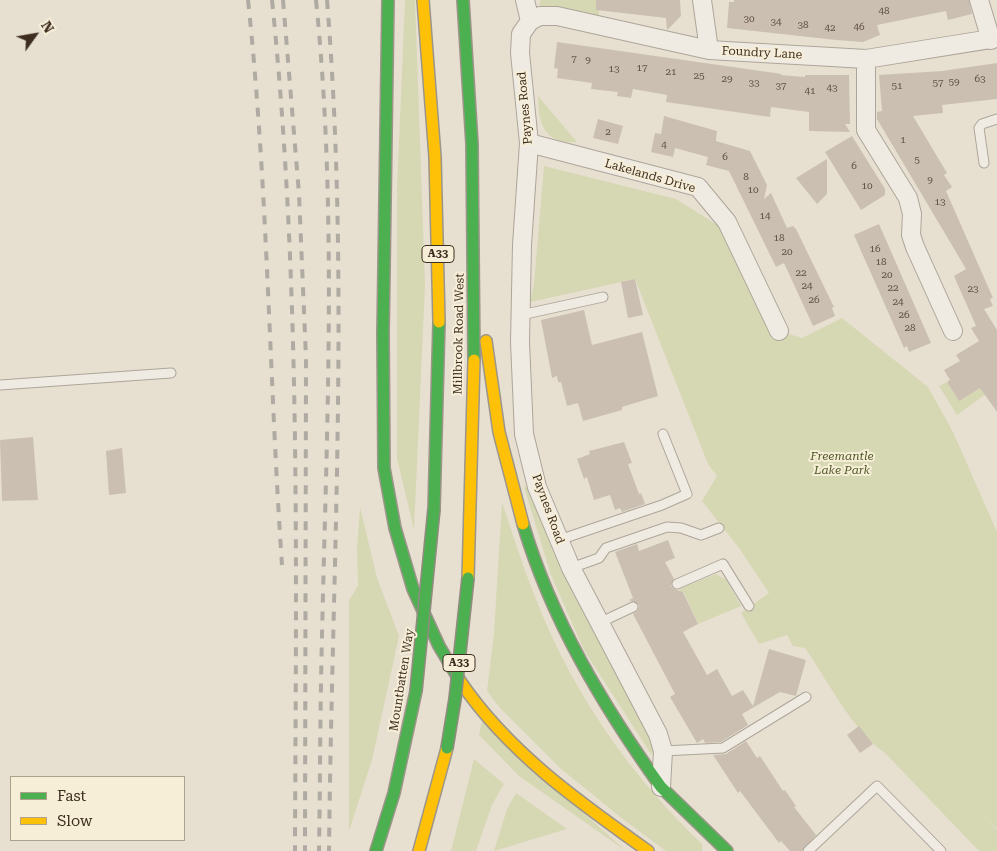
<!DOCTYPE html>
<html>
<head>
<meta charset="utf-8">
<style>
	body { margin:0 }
	#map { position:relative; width:997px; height:851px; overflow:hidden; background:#e7e0d1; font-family:"Roboto Serif",serif }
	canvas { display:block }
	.legend { position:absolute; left:10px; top:776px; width:175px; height:65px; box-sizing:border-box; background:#f7eed8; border:1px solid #ada18e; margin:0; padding:6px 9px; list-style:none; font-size:15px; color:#3d2e20 }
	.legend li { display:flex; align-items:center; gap:10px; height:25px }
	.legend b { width:25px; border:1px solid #ada18e }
	.north { position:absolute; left:10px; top:10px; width:50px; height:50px; -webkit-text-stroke:4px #f7eed8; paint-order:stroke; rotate:58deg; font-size:14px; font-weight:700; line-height:20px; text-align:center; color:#3d2e20 }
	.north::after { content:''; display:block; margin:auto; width:18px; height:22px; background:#3d2e20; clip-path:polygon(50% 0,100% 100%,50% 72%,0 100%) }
</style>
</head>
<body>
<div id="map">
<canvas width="997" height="851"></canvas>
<ul class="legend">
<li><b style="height:6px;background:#4caf50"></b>Fast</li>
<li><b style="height:6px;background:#ffc107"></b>Slow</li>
</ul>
<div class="north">N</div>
</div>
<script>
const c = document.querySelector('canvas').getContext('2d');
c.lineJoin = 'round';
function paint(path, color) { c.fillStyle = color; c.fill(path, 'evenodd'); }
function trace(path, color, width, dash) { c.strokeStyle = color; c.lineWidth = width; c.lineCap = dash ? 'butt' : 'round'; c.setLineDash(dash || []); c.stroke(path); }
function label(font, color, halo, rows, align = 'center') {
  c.font = font + ' "Roboto Serif",serif'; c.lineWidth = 4; c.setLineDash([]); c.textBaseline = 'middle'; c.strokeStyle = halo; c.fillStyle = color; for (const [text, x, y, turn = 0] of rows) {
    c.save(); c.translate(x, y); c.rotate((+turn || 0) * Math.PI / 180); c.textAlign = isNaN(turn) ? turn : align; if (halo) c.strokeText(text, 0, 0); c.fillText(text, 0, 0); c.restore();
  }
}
paint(new Path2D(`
	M405 0H415L425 285 414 530 397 458V190Z
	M540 0H598L599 16 576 12 539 11Z
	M538 96 577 142C545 145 538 124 538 96Z
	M544 166 676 199 719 226 779 331 802 338 842 318 928 387 953 432 997 532V829L980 813 997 830V851H979L886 754C851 729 830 684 805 648L793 646 787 635 759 644 741 613 769 593 739 548 702 501 717 476 708 464 635 279 530 302 534 284Z
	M971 381 997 386 957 415 939 386 947 382 959 400Z
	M530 486 656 750 651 754 584 650 551 575 524 487Z
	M502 502C516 545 530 588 549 630 585 710 638 783 702 844V851H666L624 820 560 768 500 708 487 691 494 633Z
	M360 507 377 578 399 636 372 760 349 831V600L358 586 357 548Z
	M716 574 726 580 741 606 698 624 684 592 681 593 679 589Z
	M482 721 626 851 519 776 479 735Z
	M474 759 504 784 492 805 476 851H451Z
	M516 793 567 829 494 851 507 809Z`), '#d6d7b3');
paint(new Path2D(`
	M596 0H680L681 16 667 30 666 18 596 10Z
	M734 0H969L972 14 948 20 946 11 877 25 880 35 863 42 836 40 727 28 729 2H734Z
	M557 42 782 74 780 75 805 77V75H849L850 124H845L850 132 809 131V112L771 107 770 117 666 102 667 95 633 89 631 98 617 96 618 92 591 89 592 83 557 78 558 69 554 68Z
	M997 63V99L942 105 943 113 913 116 947 173 944 175 952 187 946 191 993 298 990 299 993 306 984 309 997 330V412L980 388 959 401 947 382 950 380 944 370 960 361 956 355 979 341 971 328 976 326 954 276 966 269 877 119V112L882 111 879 75 942 71Z
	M664 116 717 131 716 141 750 151 767 185 764 199 771 193 787 228 793 226 796 229 834 307 832 308 835 316 813 326 784 263 776 267 729 171 706 165 708 157 675 148 673 157 651 152 655 133 661 134Z
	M598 119 623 126 618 144 593 138Z
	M852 136 885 189V195L861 210 825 152Z
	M827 159V194L817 204 796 178Z
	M879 224 931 343 909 352 907 346 904 348 854 235Z
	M635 279 643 315 628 318 621 282Z
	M584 310 592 345 642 332 658 396 622 407V410L583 421 578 403 567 406 561 382H558L557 376 552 378 541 320Z
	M33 437 38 500 2 501 0 440Z
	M624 442 632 463 628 464 639 494 641 493 645 504 622 512 620 508 615 510 610 495 594 500 587 477 584 479 577 459 590 454 589 451Z
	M122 448 126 493 109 495 106 451Z
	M668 540 675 558 665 562 674 579 671 586 674 589 683 592 698 624 683 632 707 675 717 669 732 696 743 690 753 706 769 649 806 660 796 696 780 692 742 714 748 725 721 742 705 743 703 739 697 743 670 697 675 694 633 614 638 610 639 605 629 600 633 598 615 552 637 544 639 551Z
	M859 726 873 744 860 753 847 735Z
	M746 741 757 758 760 756 783 791 785 790 796 806 794 807 816 835 802 851H790L781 841 779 843 740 791 738 793 713 755 726 754Z`), '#cbbfb2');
const lane = new Path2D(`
	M984 163 979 128 982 124 997 119
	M521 315 603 297
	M0 385 171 373
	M559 540 662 505 687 494 663 434
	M571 568 599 558 606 548 667 527 681 528 701 535 719 528
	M677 584 723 564 749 606
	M599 623 633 607
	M663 751 723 748 806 697
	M808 851 877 786 941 851`);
const street = new Path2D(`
	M525 0 530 21 521 34 520 53 529 143 522 245 520 342 524 434 537 487 571 568 658 734 663 751 661 787
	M702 0 709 50
	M979 0 991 40
	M530 21 540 16H557L709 50 866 59 997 38
	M866 59V130L908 198 912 214 911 235 915 247 953 331
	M529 143 698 187 727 222 779 331`);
const fast = new Path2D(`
	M388 0 383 334 384 468 395 528 413 589 439 646 460 681
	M463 0 472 144 474 360
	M434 509 439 322
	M523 524C551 619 603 706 661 787
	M661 787 727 851
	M376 851 394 793 416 691`);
const slow = new Path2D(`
	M423 0 435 157 439 322
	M486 341 499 432 523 524
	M468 578 474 360
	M460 681C508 752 579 802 648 851
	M419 851 447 748`);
trace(lane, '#ada599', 11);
trace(street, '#ada599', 20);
trace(fast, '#9c958a', 14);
trace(slow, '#9c958a', 14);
trace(lane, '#efebe3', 9);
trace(street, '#efebe3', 18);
trace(fast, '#4caf50', 11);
trace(slow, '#ffc107', 11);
trace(new Path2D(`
	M248 0C268 188 269 377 282 565
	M272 0C301 283 296 567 295 851
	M283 0 299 194 306 358 305 851
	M316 0C339 228 325 456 321 684 320 740 320 795 319 851
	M327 0C350 283 332 567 329 851`), '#afaaa2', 4, [9, 9]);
const fastBridge = new Path2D(`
	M416 691 434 509
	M447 748 455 699 468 578`);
trace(fastBridge, '#928b80', 14, []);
trace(fastBridge, '#4caf50', 11);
label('10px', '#605244', null, [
	["48",884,11],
	["30",749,19],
	["34",776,22],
	["38",803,25],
	["46",859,27],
	["42",830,28],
	["7",574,59],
	["9",588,60],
	["17",642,68],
	["13",614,69],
	["21",671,72],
	["25",699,76],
	["29",727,79],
	["63",980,79],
	["59",954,82],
	["33",754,83],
	["57",938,83],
	["37",781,86],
	["51",897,86],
	["43",832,88],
	["41",810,91],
	["2",608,132],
	["1",903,140],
	["4",664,145],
	["6",725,157],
	["5",917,160],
	["6",854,166],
	["8",746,177],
	["9",930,180],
	["10",867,186],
	["10",753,190],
	["13",940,202],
	["14",765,216],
	["18",779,238],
	["16",875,249],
	["20",787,252],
	["18",881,262],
	["22",801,273],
	["20",887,275],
	["24",807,286],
	["22",893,288],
	["23",973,289],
	["26",814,300],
	["24",898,302],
	["26",904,315],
	["28",910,328]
]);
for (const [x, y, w] of [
	[438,254,32],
	[459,663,32]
]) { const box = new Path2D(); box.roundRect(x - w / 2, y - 8.5, w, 17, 4); c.fillStyle = '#f7eed8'; c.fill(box); trace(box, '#3d2e20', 1); }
label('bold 11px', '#3d2e20', null, [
	["A33",438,254],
	["A33",459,663]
]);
label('12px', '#3d2e20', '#f7eed8', [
	["Foundry Lane",762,53,3],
	["Paynes Road",525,108,-95],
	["Lakelands Drive",650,176,16],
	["Millbrook Road West",459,334,-89],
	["Paynes Road",548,509,70],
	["Mountbatten Way",402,680,-81]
]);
label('italic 12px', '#4d5a26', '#f7eed8', [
	["Freemantle",842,456],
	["Lake Park",842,470]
]);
</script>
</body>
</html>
